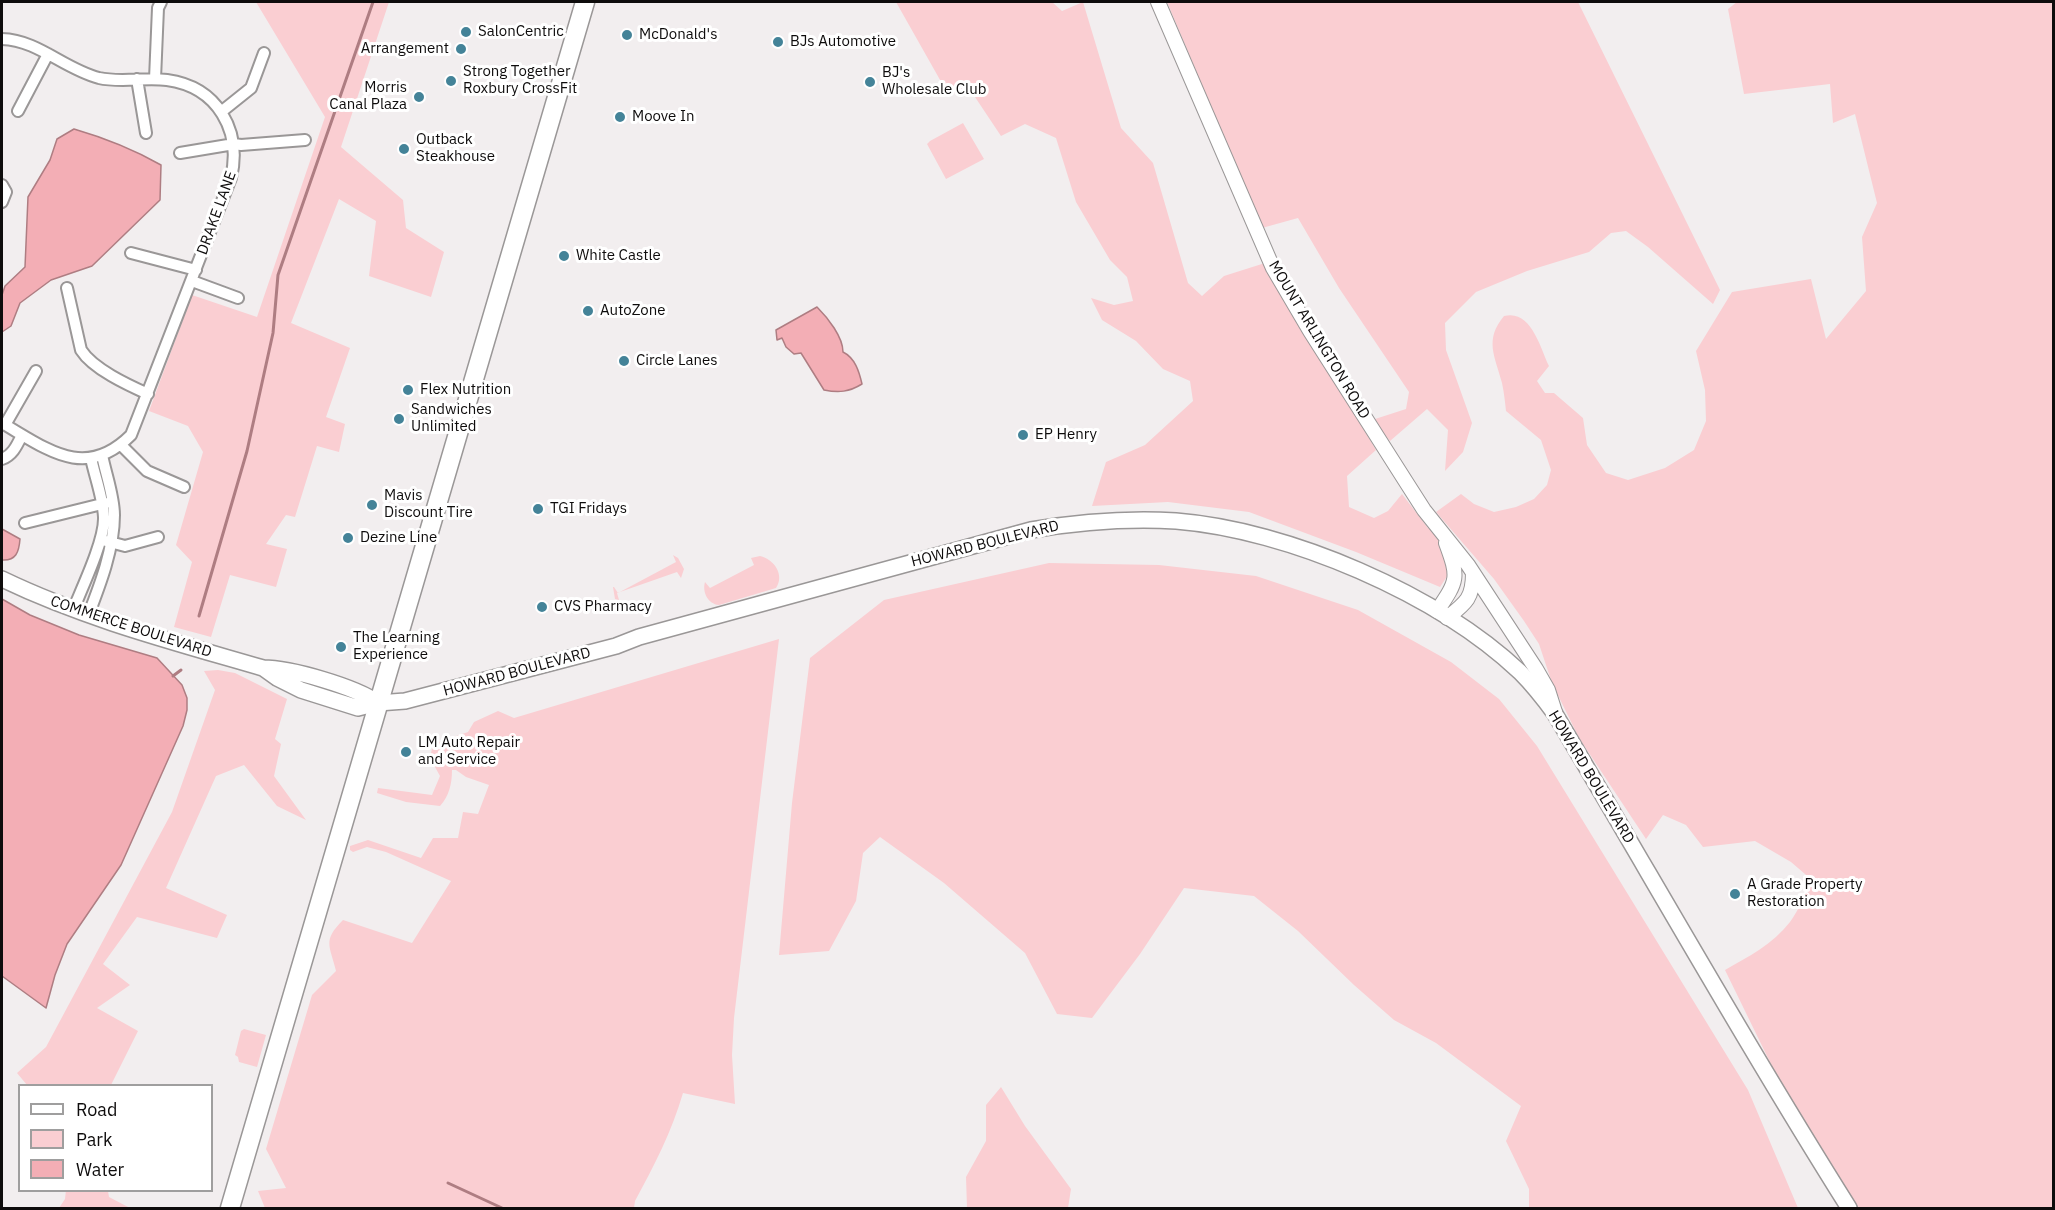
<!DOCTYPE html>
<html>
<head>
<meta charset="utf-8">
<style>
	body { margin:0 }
	#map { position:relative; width:2055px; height:1210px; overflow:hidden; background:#f2eeef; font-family:"IBM Plex Sans",sans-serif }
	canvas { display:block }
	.frame { position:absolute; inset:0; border:3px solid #0e0c0c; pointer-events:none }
	.legend { position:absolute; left:18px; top:1084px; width:195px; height:108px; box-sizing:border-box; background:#fff; border:2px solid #9f9e9e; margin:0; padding:8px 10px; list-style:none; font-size:18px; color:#0e0c0c }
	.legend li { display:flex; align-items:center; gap:12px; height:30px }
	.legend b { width:30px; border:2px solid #9f9e9e }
</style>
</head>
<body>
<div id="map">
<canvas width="2055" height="1210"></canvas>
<div class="frame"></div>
<ul class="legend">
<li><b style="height:8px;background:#fff"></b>Road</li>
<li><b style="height:16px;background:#faced2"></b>Park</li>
<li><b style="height:16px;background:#f3aeb5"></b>Water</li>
</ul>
</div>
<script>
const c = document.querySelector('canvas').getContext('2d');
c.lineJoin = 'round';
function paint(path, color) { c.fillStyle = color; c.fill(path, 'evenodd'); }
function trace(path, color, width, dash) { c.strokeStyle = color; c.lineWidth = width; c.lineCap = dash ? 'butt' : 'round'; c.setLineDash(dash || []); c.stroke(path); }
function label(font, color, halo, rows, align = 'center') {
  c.font = font + ' "IBM Plex Sans",sans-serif'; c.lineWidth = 6; c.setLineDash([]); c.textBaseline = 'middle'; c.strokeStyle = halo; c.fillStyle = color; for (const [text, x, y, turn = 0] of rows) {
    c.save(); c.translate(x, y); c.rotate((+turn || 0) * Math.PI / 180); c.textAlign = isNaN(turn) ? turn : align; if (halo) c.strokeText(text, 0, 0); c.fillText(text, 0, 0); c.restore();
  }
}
paint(new Path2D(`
	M256 2H389L341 147 403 200 406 228 444 252 431 297 369 276 376 221 339 199 291 323 350 348 326 417 345 424 339 452 317 446 295 517 286 515 266 544 287 549 276 587 230 575 211 637 174 627 192 562 176 545 203 452 188 426 149 411 192 295 257 317 325 117Z
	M896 2H1052L1062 11 1083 2 1121 128 1153 163 1188 283 1202 296 1224 276 1265 263 1376 450 1347 476 1349 507 1374 518 1388 511 1402 494 1428 528 1441 536 1450 572 1440 587 1356 552 1249 512 1168 502 1092 506 1106 462 1145 445 1193 401 1190 381 1163 369 1136 341 1102 320 1091 298 1114 305 1133 301 1127 277 1110 260 1076 202 1056 138 1025 124 1001 136 971 91 948 94Z
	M1167 2H1578L1720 290 1713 304 1648 247 1626 231 1611 233 1589 252 1527 271 1476 292 1445 323 1446 350 1472 423 1463 452 1445 471 1448 430 1427 409 1390 441 1372 420 1406 409 1409 392 1339 288 1298 218 1262 228Z
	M1737 2H2053V1208H1857L1786 1095 1725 970C1748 957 1773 944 1790 922 1799 910 1805 894 1812 880L1791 862 1755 841 1703 847 1686 825 1663 815 1646 839 1579 738 1552 683 1539 644 1524 621 1494 579 1436 512 1461 494 1474 504 1494 512 1516 507 1534 499 1547 485 1551 470 1541 440 1506 411C1505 402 1504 392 1502 383 1495 356 1484 340 1504 316 1531 309 1540 347 1549 366L1537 381 1545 393H1554L1583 418 1587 445 1606 473 1628 480 1665 468 1694 450 1706 421 1705 390 1696 351 1732 292 1811 279 1826 339 1866 291 1862 237 1877 203 1855 114 1833 123 1830 84 1744 94 1728 9Z
	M963 123 984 159 946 179 927 144 930 141Z
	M673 555 678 558 684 569 681 578 677 572 617 593 619 600 615 599 613 587H614L618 593 676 562Z
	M760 556C774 559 785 575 776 588L719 605C708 604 702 592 705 582L710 588 754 565 751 558Z
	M1049 563 1159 565 1256 576 1358 610 1451 662 1499 699 1537 746 1748 1090 1798 1208H1529V1189L1506 1141 1521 1106 1436 1043 1394 1020 1354 985 1298 931 1254 896 1184 888 1140 954 1092 1018 1057 1014 1025 953 944 883 880 837 863 853 856 901 829 951 779 955 792 803 810 658 884 600Z
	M779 639 734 1018 732 1055 735 1104 683 1093C672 1131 654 1166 635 1201L634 1208H265L258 1191 286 1188 266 1149 312 995 336 971C330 945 322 941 343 920L412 943 451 881 386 852 367 847 353 852 350 850V846L368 840 421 858 433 838H458L463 812 478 814 489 785 466 777 456 770H452C452 784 449 796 440 806L406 802 377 793 378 788 432 795 440 776 430 758 433 744 468 732 474 722 498 711 514 718Z
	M218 670 235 673 287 699 275 739 281 744 274 776 306 820 277 806 244 765 216 776 166 888 227 915 217 938 137 917 103 964 130 985 97 1008 138 1031 111 1085H27L17 1073 46 1047 172 812 215 690 204 671Z
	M244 1029 266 1035 257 1067 239 1062 238 1057 235 1055 241 1031Z
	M1001 1087 1025 1126 1071 1189 1068 1208H967L966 1177 986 1141V1105Z
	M66 1190 108 1191 109 1197 130 1208H59L65 1199Z`), '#faced2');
const water = new Path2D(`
	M74 129C105 138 133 149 161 165L160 200 92 266 51 280 20 303 11 326 2 332V295L5 286 25 267 28 197 50 160 57 139Z
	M817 307C828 318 843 337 843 352 855 358 859 371 862 384 849 392 839 393 824 390L801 353 794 354 786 347 782 338 777 340 776 330Z
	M2 529 20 539C19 552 16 561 2 560Z
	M2 599 30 615 79 635 157 658 182 685 187 698V710L183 726 121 865 67 944 55 975 46 1008 2 976Z`);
paint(water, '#f3aeb5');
trace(water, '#ae7d82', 1.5);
trace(new Path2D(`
	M199 616 247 451 273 333 278 275 373 2
	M173 676 181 670
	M448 1183 502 1208`), '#ae7d82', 3);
const minor = new Path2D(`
	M2 39C38 40 64 69 99 78 121 83 145 77 167 80 218 87 242 131 231 178L131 435C85 481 47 449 2 423
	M137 79 146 133
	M155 79 158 8 161 2
	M18 111 48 54
	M221 112 251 88 264 53
	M180 153 234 144 241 145 305 140
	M2 185 6 192 2 202
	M131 253 196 270
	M192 281 238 298
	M67 288 81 350C93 369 128 385 148 394
	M5 425 36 371
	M121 445 147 471 184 487
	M2 459C13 455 17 445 22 435
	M25 523 106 503
	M106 541 125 546 158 537
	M73 610C82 588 105 540 104 517 103 498 95 477 91 458
	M88 616C100 585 114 549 114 515 114 496 106 475 102 455`);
const tertiary = new Path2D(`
	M1158 2 1273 268 1310 331 1408 485 1424 510 1468 565 1536 669 1548 690 1555 712
	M1437 611C1458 580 1459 578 1446 543
	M1447 618C1466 603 1473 598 1473 573`);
const secondary = new Path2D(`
	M2 579C85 619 174 642 263 668 291 668 356 687 378 703
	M263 668 277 678 301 690 358 708 378 703 405 701 616 646 639 637 1031 530C1079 522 1127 518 1176 521 1289 530 1437 594 1520 672 1533 685 1544 699 1555 714 1653 879 1747 1046 1849 1208`);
const primary = new Path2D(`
	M230 1208 585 2`);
trace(minor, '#9a9797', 14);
trace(tertiary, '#9a9797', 16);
trace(secondary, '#9a9797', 18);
trace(primary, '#9a9797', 21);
trace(minor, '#fff', 10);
trace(tertiary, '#fff', 14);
trace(secondary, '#fff', 15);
trace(primary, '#fff', 18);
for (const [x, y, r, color] of [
	[466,32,6,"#448398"],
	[627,35,6,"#448398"],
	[778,42,6,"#448398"],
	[461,49,6,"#448398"],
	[451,81,6,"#448398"],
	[870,82,6,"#448398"],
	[419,97,6,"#448398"],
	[620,117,6,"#448398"],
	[404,149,6,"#448398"],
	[564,256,6,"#448398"],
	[588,311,6,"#448398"],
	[624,361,6,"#448398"],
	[408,390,6,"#448398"],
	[399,419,6,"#448398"],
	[1023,435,6,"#448398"],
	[372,505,6,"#448398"],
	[538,509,6,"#448398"],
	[348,538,6,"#448398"],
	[542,607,6,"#448398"],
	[341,647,6,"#448398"],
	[406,752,6,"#448398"],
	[1735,894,6,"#448398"]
]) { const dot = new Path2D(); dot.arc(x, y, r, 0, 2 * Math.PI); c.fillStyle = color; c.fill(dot); trace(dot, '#fff', 2); }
label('15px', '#0e0c0c', '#fff', [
	["SalonCentric",478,32],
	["McDonald's",639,35],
	["BJs Automotive",790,42],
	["Arrangement",449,49,"right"],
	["Strong Together",463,72],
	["Roxbury CrossFit",463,89],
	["BJ's",882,73],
	["Wholesale Club",882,90],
	["Morris",407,88,"right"],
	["Canal Plaza",407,105,"right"],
	["Moove In",632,117],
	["Outback",416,140],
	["Steakhouse",416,157],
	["White Castle",576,256],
	["AutoZone",600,311],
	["Circle Lanes",636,361],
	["Flex Nutrition",420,390],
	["Sandwiches",411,410],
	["Unlimited",411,427],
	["EP Henry",1035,435],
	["Mavis",384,496],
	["Discount Tire",384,513],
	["TGI Fridays",550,509],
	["Dezine Line",360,538],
	["CVS Pharmacy",554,607],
	["The Learning",353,638],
	["Experience",353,655],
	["LM Auto Repair",418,743],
	["and Service",418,760],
	["A Grade Property",1747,885],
	["Restoration",1747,902]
], 'left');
label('15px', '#0e0c0c', '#fff', [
	["DRAKE LANE",217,213,-70],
	["MOUNT ARLINGTON ROAD",1319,340,59],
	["HOWARD BOULEVARD",985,544,-14],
	["COMMERCE BOULEVARD",131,627,18],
	["HOWARD BOULEVARD",517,672,-15],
	["HOWARD BOULEVARD",1591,777,59]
]);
</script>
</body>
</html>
